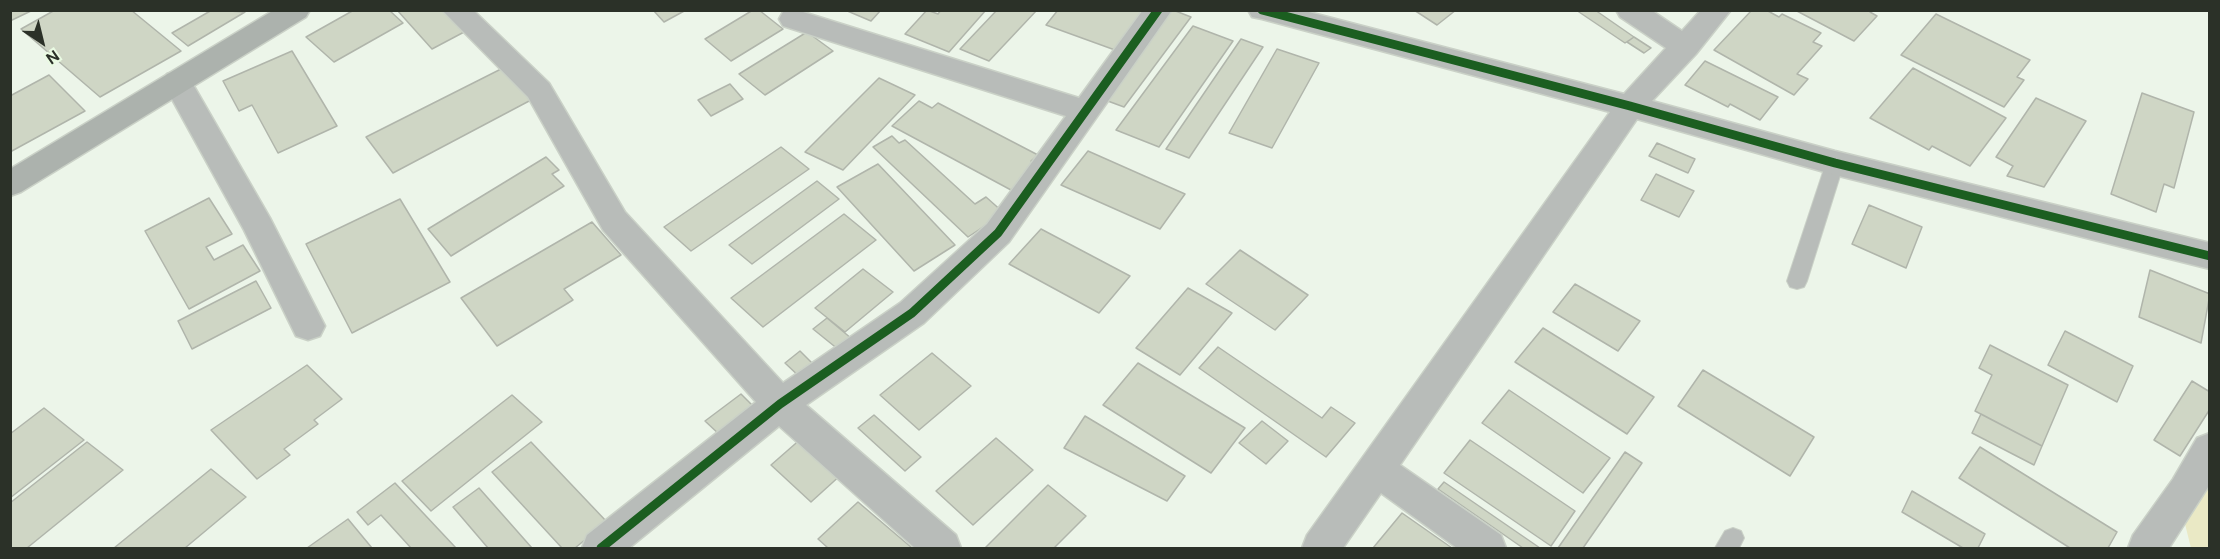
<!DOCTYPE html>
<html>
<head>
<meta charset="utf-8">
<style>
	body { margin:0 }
	#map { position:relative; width:2220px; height:559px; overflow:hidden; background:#ecf5e9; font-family:"DM Sans",sans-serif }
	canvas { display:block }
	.frame { position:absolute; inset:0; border:12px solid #2b3128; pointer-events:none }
	.north { position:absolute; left:12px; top:12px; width:60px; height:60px; -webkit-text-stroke:4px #eafbe3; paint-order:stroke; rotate:145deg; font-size:16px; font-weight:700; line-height:24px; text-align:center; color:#2b3128 }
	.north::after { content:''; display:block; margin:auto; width:21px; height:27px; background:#2b3128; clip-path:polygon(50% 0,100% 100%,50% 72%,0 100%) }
</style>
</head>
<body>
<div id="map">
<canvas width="2220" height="559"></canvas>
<div class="frame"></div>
<div class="north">N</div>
</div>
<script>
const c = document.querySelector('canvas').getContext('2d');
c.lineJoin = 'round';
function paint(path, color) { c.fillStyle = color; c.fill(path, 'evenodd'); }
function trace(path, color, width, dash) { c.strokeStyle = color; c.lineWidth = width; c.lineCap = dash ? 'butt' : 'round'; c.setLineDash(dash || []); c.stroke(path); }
paint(new Path2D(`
	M2209 461V548H2191L2185 524Z`), '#eae9c5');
const building = new Path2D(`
	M10 10H33L10 21Z
	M55 10H131L181 51 100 97 21 29Z
	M212 10 245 12 188 46 172 33Z
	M354 10H389L403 23 334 62 306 37Z
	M397 10H446L466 31 432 49Z
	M653 10H686L664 22Z
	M753 10H759L783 29 731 61 705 39Z
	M845 10H881L871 21Z
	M927 10 938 14 941 10H986L949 52 905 34Z
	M997 10H1037L989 61 960 49Z
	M1058 10H1137L1145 13 1115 50 1046 25Z
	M1164 10H1173L1191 17 1124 107 1097 97Z
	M1414 10H1456L1437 25Z
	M1576 10H1595L1634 37 1625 43Z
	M1752 10H1766L1779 17 1782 14 1821 33 1813 42 1822 46 1797 74 1808 79 1794 95 1714 50Z
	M1795 10H1872L1870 12 1877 16 1854 41Z
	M1936 14 2030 60 2017 77 2024 80 2004 107 1901 55Z
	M1193 26 1233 41 1159 147 1116 130Z
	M807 32 833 51 765 95 739 74Z
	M1634 37 1651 48 1644 53 1627 42Z
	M1241 39 1263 47 1189 158 1166 149Z
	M1277 49 1319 63 1272 148 1229 133Z
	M292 51 337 126 278 153 252 105 239 111 223 81Z
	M1705 61 1778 97 1760 120 1730 104 1728 107 1685 85Z
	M503 68 531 100 393 173 366 137Z
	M1913 68 2006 118 1970 166 1932 146 1929 150 1870 118Z
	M49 75 85 111 10 152V96Z
	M879 78 915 95 843 170 805 152Z
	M730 84 743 99 711 116 698 100Z
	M2142 93 2194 112 2174 188 2164 184 2156 212 2111 194Z
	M2036 98 2086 121 2044 187 2007 176 2013 166 1996 157Z
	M919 101 932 108 938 103 1038 155 1031 161 1036 164 1011 190 892 126Z
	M892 136 899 143 905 140 975 204 986 197 1004 213 968 237 873 147Z
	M1657 143 1695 159 1688 173 1649 156Z
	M781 147 809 169 691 251 664 227Z
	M1088 151 1185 194 1160 229 1061 185Z
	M546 157 559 170 552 174 564 186 451 256 428 229Z
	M878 164 955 245 914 271 837 187Z
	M1656 174 1694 191 1679 217 1641 200Z
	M817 181 839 199 752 264 729 245Z
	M209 198 232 234 206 247 214 260 243 245 260 271 189 309 145 231Z
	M400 199 450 282 352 333 306 244Z
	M1869 205 1922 227 1906 268 1852 244Z
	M844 214 876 240 763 327 731 298Z
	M592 222 621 255 564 289 573 300 497 346 461 298Z
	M1041 229 1130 276 1099 313 1009 264Z
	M1240 250 1308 295 1275 330 1206 284Z
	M863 269 893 292 845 332 815 308Z
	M2150 270 2210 294 2201 343 2139 317Z
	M256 281 271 308 192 349 178 321Z
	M1575 284 1640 321 1618 351 1553 312Z
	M1188 288 1232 313 1180 375 1136 348Z
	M827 318 852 339 839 350 813 329Z
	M1543 328 1654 397 1627 434 1515 362Z
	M2065 331 2133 366 2117 402 2048 365Z
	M1990 345 2068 385 2042 446 1975 411 1992 375 1979 368Z
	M1218 347 1322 418 1331 407 1355 423 1326 457 1199 368Z
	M800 351 817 368 803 380 785 363Z
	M932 353 971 386 919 430 880 395Z
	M1138 363 1245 428 1211 473 1103 405Z
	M307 365 342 399 314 420 318 424 284 449 290 455 257 479 211 430Z
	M1703 370 1814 437 1790 476 1678 406Z
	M2192 381 2210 392V409L2180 456 2154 440Z
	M1509 390 1610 458 1583 493 1482 423Z
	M741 394 756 409 721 436 705 421Z
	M512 395 542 422 431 511 402 481Z
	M44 408 84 440 10 498V434Z
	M1981 414 2042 446 2034 465 1972 433Z
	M874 415 921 457 905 471 858 428Z
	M1085 416 1185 476 1167 501 1064 448Z
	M1262 421 1288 441 1266 464 1239 443Z
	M803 437 843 473 811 502 771 465Z
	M996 438 1033 470 973 525 936 491Z
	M1470 440 1575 511 1551 546 1444 473Z
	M87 442 123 470 27 548H10V503Z
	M531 442 607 522 575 548H562L492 472Z
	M1980 447 2117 532 2108 548H2070L1959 478Z
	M1625 452 1642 463 1583 548H1558Z
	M211 469 246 497 185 548H114Z
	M1444 482 1540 548H1523L1438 489Z
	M395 483 456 548H411L381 515 368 525 357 512Z
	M1048 485 1086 516 1054 548H985Z
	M479 488 532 548H488L453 507Z
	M1912 491 1985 534 1978 548H1963L1902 512Z
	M858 502 912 548H828L818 539Z
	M1402 513 1452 548H1373Z
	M348 519 372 548H307Z`);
paint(building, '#cfd6c5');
trace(building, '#b0b5ab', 1.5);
const lane = new Path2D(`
	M1835 156 1841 158 1844 163 1807 281 1804 287 1797 289 1790 287 1787 281 1826 163 1829 158Z
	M1733 528 1741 531 1744 538 1739 548H1715L1725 531Z`);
const street = new Path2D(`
	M442 10H473L549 83 625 212 783 383 900 303 987 224 1066 116 783 26 779 19 783 12H803L1079 98 1143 10H1172L1009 242 924 323 806 405 956 535 961 548H915L779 426 629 548H582L587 535 756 402 603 230 528 97Z
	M1248 10H1301L1624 94 1666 48 1620 17 1616 10H1651L1682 31 1701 10H1731L1696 54 1652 101 1835 151 2210 243V269L1835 175 1637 119 1400 465 1501 535 1506 548H1457L1381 493 1343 548H1302L1307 535 1610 112 1262 19 1252 17Z
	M177 71 187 74 270 218 325 326 320 336 308 340 296 336 244 230 162 81 167 74Z
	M2210 433V484L2169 548H2128L2133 535 2173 479 2197 438Z`);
const secondary = new Path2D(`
	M274 10H310L306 17 21 192 10 196V169Z`);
trace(lane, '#cad1c7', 2);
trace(street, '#cad1c7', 3);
trace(secondary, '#cad1c7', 3);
paint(lane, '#b8bcb9');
paint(street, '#b8bcb9');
paint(secondary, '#acb2ad');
trace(new Path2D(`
	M1262 10 1630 106 1835 163 2210 256
	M601 548 780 404 912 313 998 233 1158 10`), '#1b5e20', 9);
</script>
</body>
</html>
